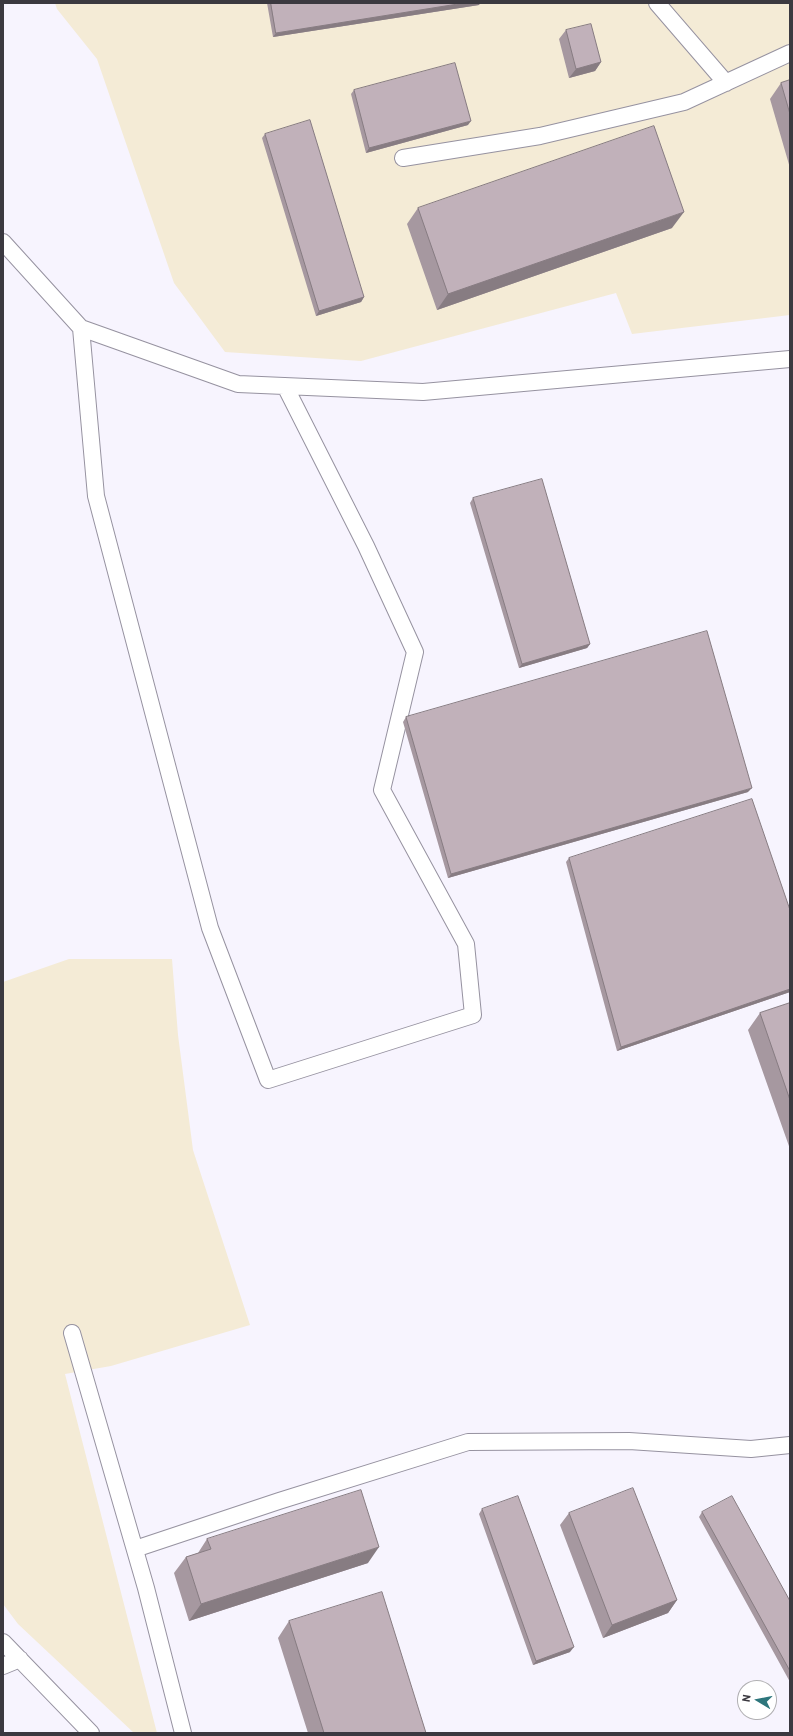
<!DOCTYPE html>
<html>
<head>
<meta charset="utf-8">
<style>
	body { margin:0 }
	#map { position:relative; width:793px; height:1736px; overflow:hidden; background:#f7f4fe; font-family:Barlow,sans-serif }
	canvas { display:block }
	.frame { position:absolute; inset:0; border:4px solid #3b3940; pointer-events:none }
	.north { position:absolute; left:737px; top:1680px; width:40px; height:40px; box-sizing:border-box; background:#fff; border:1px solid #b1b0b3; border-radius:50%; rotate:280deg; font-size:11px; font-weight:700; line-height:16px; text-align:center; color:#3b3940 }
	.north::after { content:''; display:block; margin:auto; width:14px; height:18px; background:#2d767c; clip-path:polygon(50% 0,100% 100%,50% 72%,0 100%) }
</style>
</head>
<body>
<div id="map">
<canvas width="793" height="1736"></canvas>
<div class="frame"></div>
<div class="north">N</div>
</div>
<script>
const c = document.querySelector('canvas').getContext('2d');
c.lineJoin = 'round';
function paint(path, color) { c.fillStyle = color; c.fill(path, 'evenodd'); }
function trace(path, color, width, dash) { c.strokeStyle = color; c.lineWidth = width; c.lineCap = dash ? 'butt' : 'round'; c.setLineDash(dash || []); c.stroke(path); }
paint(new Path2D(`
	M55 3H790V315L632 334 616 293 361 361 225 352 174 283 97 59 57 9Z
	M69 959H172L178 1035 193 1150 250 1325 111 1366 65 1374 157 1733H134L18 1624 3 1604V982Z`), '#f4ebd6');
const lane = new Path2D(`
	M657 3 726 83
	M403 158 540 136 684 102 790 53
	M3 242 81 328 238 384 423 392 790 359
	M81 328 96 496 210 928 268 1080 473 1015 466 944 382 790 415 652 366 546 285 386
	M72 1333 146 1588 183 1733
	M135 1549 279 1501 468 1442 629 1441 751 1449 790 1445
	M3 1642 91 1733
	M3 1666 20 1659`);
trace(lane, '#9692a0', 18);
trace(lane, '#fff', 16);
paint(new Path2D(`
	M267 3H480L479 5 273 37Z
	M566 30 601 62 595 71 569 78 559 39Z
	M790 80V168L770 99 781 83Z
	M354 90 468 125 366 153 351 94Z
	M265 134 364 297 361 302 316 316 262 138Z
	M418 208 672 228 437 310 407 224Z
	M473 498 590 644 587 648 519 668 470 503Z
	M406 717 748 792 448 878 403 722Z
	M569 858 790 910V992L617 1051 566 862Z
	M790 1003V1149L748 1030 760 1013Z
	M482 1509 570 1652 533 1665 479 1514Z
	M702 1512 790 1601V1682L699 1517Z
	M569 1513 677 1600 668 1613 603 1638 560 1525Z
	M207 1539 368 1563 189 1621 174 1573 186 1557 198 1553Z
	M289 1621 426 1733H308L278 1638Z`), '#a698a0');
paint(new Path2D(`
	M464 3H480L479 5 273 37 276 33Z
	M601 62 595 71 569 78 576 69Z
	M471 121 468 125 366 153 369 148Z
	M684 212 672 228 437 310 448 294Z
	M364 297 361 302 316 316 319 311Z
	M590 644 587 648 519 668 522 664Z
	M752 788 748 792 448 878 451 874Z
	M790 989V992L617 1051 621 1047Z
	M379 1547 368 1563 189 1621 201 1604Z
	M677 1600 668 1613 603 1638 612 1625Z
	M574 1647 570 1652 533 1665 536 1661Z`), '#877c82');
const building = new Path2D(`
	M271 3H464L276 33Z
	M591 24 601 62 576 69 566 30Z
	M455 63 471 121 369 148 354 90Z
	M790 80V114L781 83Z
	M310 120 364 297 319 311 265 134Z
	M654 126 684 212 448 294 418 208Z
	M542 479 590 644 522 664 473 498Z
	M707 631 752 788 451 874 406 717Z
	M752 799 790 910V989L621 1047 569 858Z
	M790 1003V1100L760 1013Z
	M633 1488 677 1600 612 1625 569 1513Z
	M361 1490 379 1547 201 1604 186 1557 211 1549 207 1539Z
	M518 1496 574 1647 536 1661 482 1509Z
	M732 1496 790 1601V1671L702 1512Z
	M382 1592 426 1733H324L289 1621Z`);
paint(building, '#c1b1ba');
trace(building, '#877c82', 1);
</script>
</body>
</html>
